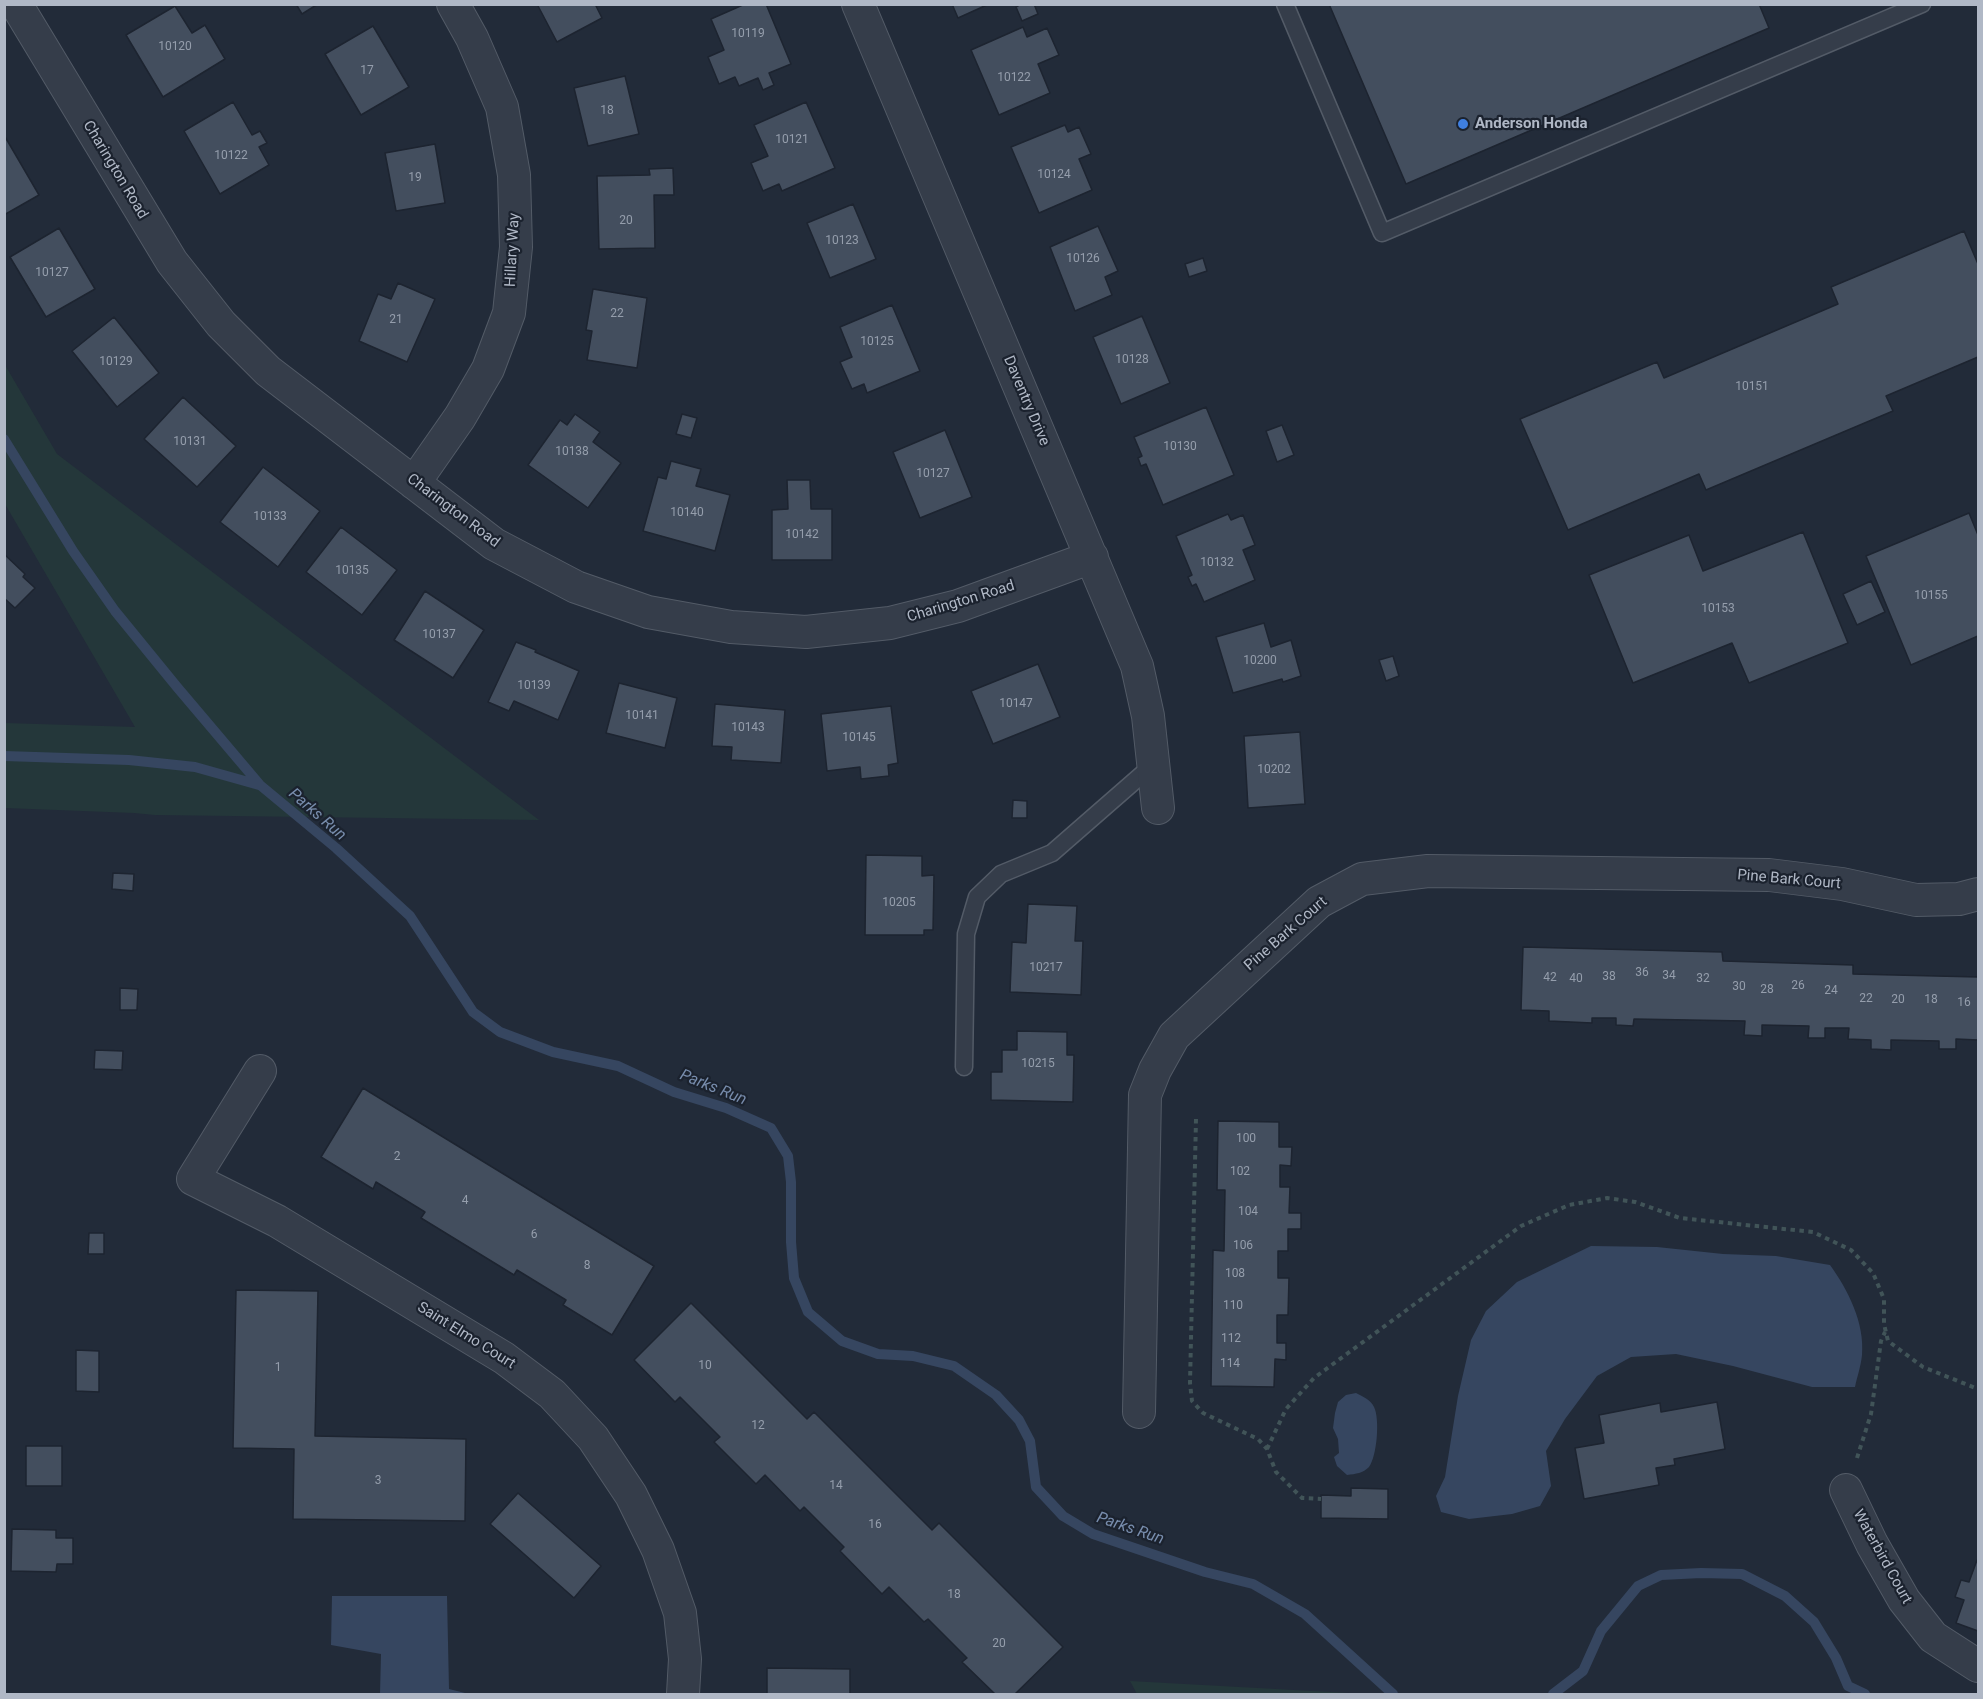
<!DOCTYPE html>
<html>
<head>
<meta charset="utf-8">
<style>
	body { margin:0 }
	#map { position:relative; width:1983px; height:1699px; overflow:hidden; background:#222b39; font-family:Roboto,sans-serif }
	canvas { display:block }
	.frame { position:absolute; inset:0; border:6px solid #b0b8c6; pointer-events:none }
</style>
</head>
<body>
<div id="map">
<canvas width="1983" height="1699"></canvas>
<div class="frame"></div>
</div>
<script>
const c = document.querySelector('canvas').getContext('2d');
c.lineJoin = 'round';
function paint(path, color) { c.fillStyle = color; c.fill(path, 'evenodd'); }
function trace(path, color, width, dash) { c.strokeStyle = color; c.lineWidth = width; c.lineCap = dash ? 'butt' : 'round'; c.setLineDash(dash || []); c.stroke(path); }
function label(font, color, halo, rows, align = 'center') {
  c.font = font + ' Roboto,sans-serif'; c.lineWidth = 4.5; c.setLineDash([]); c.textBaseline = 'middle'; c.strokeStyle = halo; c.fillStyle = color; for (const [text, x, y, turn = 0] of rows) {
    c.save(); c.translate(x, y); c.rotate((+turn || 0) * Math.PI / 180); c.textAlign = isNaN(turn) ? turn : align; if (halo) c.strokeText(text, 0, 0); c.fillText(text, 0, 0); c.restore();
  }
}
paint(new Path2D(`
	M5 365 57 454 539 820 155 815 134 813 5 808V723L135 727 5 504Z
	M1130 1681 1367 1694H1137Z`), '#24373a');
paint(new Path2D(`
	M1591 1246 1657 1247 1723 1254 1776 1256 1830 1265C1848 1290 1865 1323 1862 1355 1861 1366 1857 1377 1855 1387H1812L1733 1366 1676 1354 1631 1357 1597 1376 1565 1419 1546 1451 1551 1486 1540 1506 1512 1514 1469 1519 1441 1512 1436 1496 1445 1477 1458 1396 1471 1340 1486 1311 1517 1282Z
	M1356 1393C1362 1396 1371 1400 1374 1407 1380 1419 1377 1456 1369 1467 1363 1473 1356 1474 1347 1475L1337 1466 1334 1457 1339 1453 1338 1439 1333 1428 1335 1413 1338 1402 1346 1395Z
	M332 1596H447L449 1689 469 1694H380L381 1654 331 1645Z`), '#364660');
trace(new Path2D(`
	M4 439 73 551 115 611 177 687 260 785 336 848 410 916 473 1012 500 1032 553 1052 618 1066 674 1092 726 1108 771 1128 788 1156 791 1182V1242L794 1278 808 1312 842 1341 878 1354 913 1356 954 1366 996 1395 1019 1420 1030 1441 1036 1487 1063 1516 1093 1534 1205 1572 1253 1584 1305 1614 1393 1694
	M4 756 129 760 195 767 259 785
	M1553 1694 1583 1671 1601 1631 1638 1586 1661 1575 1701 1573 1742 1574 1785 1596 1814 1622 1836 1658 1848 1686 1865 1694`), '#364660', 10);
const building = new Path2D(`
	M296 4H318L302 14Z
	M537 4H595L602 18 557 42Z
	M745 4H766L791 64 769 73 774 85 763 90 758 78 739 86 735 77 719 84 708 57 724 50 711 19Z
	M952 4H989L958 18Z
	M1021 4H1034L1038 14 1022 21 1016 7Z
	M1329 4H1759L1769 28 1406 184Z
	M175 6 192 33 205 25 225 59 163 97 126 35Z
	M373 26 409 87 361 115 325 54Z
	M1023 27 1027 37 1047 28 1059 55 1038 64 1050 93 999 115 971 50Z
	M625 76 639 134 588 146 574 88Z
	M233 102 252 135 260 131 267 143 259 147 269 165 220 194 184 131Z
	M806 102 835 168 782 191 779 184 763 191 751 163 768 156 754 125Z
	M1065 125 1068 132 1079 127 1091 154 1079 159 1092 190 1039 213 1011 147Z
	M4 135 39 195 4 215Z
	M435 144 445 203 396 211 385 153Z
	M673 168 674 195H654L655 248 599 249 597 176 650 175 649 169Z
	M853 204 876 259 830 278 807 223Z
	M1098 226 1118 271 1105 277 1112 295 1075 311 1050 247Z
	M59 228 95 289 46 317 10 257Z
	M1964 231 1978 264V357L1886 396 1893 411 1706 490 1699 474 1568 530 1520 419 1657 362 1664 378 1838 304 1831 287Z
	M1203 258 1207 271 1189 277 1185 264Z
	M398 283 435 299 407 362 359 341 378 294 391 299Z
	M593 289 647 298 637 368 587 360 592 331 586 330Z
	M892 305 920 371 867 393 864 384 852 389 840 362 852 357 840 327Z
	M1142 316 1170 383 1121 404 1093 337Z
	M114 317 159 373 117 407 72 351Z
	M183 397 236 446 197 487 144 439Z
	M1206 407 1234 475 1163 505 1146 464 1141 466 1138 458 1142 456 1134 437Z
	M575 414 600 432 593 442 621 463 588 508 528 465 560 420 567 425Z
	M682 414 697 418 691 438 676 434Z
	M1282 425 1294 455 1277 462 1266 431Z
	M945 430 972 497 920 518 893 452Z
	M671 461 701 469 696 486 730 495 715 551 643 531 658 477 666 479Z
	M263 467 320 511 278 567 220 522Z
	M787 480H810L811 509H832V560H772V510L788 509Z
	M1969 513 1978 535V636L1911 665 1866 556Z
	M1228 514 1231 520 1243 515 1255 545 1243 550 1255 580 1204 602 1196 584 1192 586 1188 577 1192 575 1176 536Z
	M341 527 397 570 362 615 306 572Z
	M1803 532 1848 643 1749 683 1732 643 1633 683 1589 575 1689 535 1703 571Z
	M4 554 25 574 23 577 35 588 15 608 4 598Z
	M1871 581 1885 612 1857 625 1843 594Z
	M425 591 484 630 453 678 394 640Z
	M1264 623 1271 647 1291 640 1301 676 1283 682 1282 679 1233 693 1216 637Z
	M516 642 536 650 535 652 579 671 558 720 514 701 509 711 488 702Z
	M1393 656 1399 676 1386 681 1379 660Z
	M1038 664 1060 717 993 744 971 691Z
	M619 683 677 698 665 748 606 733Z
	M715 704 785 710 781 763 731 760 732 747 712 746Z
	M891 706 898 763 888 765 889 776 861 779 860 767 827 771 821 714Z
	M1300 732 1305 804 1248 808 1244 736Z
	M1013 800 1027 801V818H1012Z
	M866 855 922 856V876L934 875 933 930H924V935H865Z
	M113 873 134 874 133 891 112 889Z
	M1028 904 1077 906 1075 941H1083L1081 995 1010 992 1012 942 1026 943Z
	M1523 947 1722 952 1723 961 1853 965V974L1978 977V1040L1956 1039V1049H1939V1041L1891 1040V1050L1871 1049V1040L1848 1039 1849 1028H1825V1038H1808L1809 1026 1762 1025V1036L1744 1035 1745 1021 1634 1019 1633 1026 1616 1025V1018H1592V1023L1549 1021V1011L1521 1010Z
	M120 988 138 989 137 1010H120Z
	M1017 1031 1067 1032V1055H1074L1073 1102 991 1100V1072H1002V1050H1017Z
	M95 1050 123 1051 122 1070 94 1069Z
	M363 1088 654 1266 612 1335 563 1305 566 1300 517 1270 514 1275 421 1218 425 1212 376 1182 373 1189 321 1157Z
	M1218 1121 1279 1122V1147H1292L1291 1166 1280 1165V1187H1290L1289 1213H1301V1229H1288V1251H1278V1278H1289L1288 1315H1277V1343H1286V1360L1275 1359 1274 1387 1211 1386 1213 1250 1224 1251 1225 1190H1217Z
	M89 1233H104V1254H88Z
	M236 1290 318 1291 315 1436 466 1439 465 1521 293 1519 294 1449 233 1448Z
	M691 1303 807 1419 814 1412 932 1530 939 1523 1063 1647 1015 1694H995L962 1662 967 1658 928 1619 924 1622 889 1587 882 1594 840 1551 844 1547 804 1507 800 1511 765 1475 756 1484 714 1442 720 1437 680 1397 675 1402 634 1360Z
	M76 1350 99 1351V1392L76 1391Z
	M1717 1402 1725 1449 1674 1459 1675 1465 1656 1468 1659 1485 1584 1499 1575 1448 1604 1443 1599 1415 1660 1403 1661 1412Z
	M26 1446H62V1486H26Z
	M1351 1488 1388 1489V1519L1321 1518V1495L1351 1496Z
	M518 1493 601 1566 574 1598 490 1524Z
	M12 1529 56 1530V1538H73V1564H57L56 1572 11 1571Z
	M1977 1560H1978V1631L1956 1623 1964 1600 1955 1597 1961 1580 1969 1582Z
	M767 1668 850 1669V1694H767Z`);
paint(building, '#434e5e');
trace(building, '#1d2430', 1.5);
const service = new Path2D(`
	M1285 4 1382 233 1922 4
	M964 1067 966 934 977 897 1001 874 1052 853 1154 764`);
const minor = new Path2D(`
	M16 4 172 262 221 324 268 371 494 544 576 587 648 612 731 627 806 632 890 623 958 606 1092 557
	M858 4 1137 666 1148 716 1158 808
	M414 483 460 417 488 369 509 313 516 247 514 175 502 107 472 38 453 4
	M260 1071 193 1179 277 1221 504 1358 552 1394 593 1438 631 1495 658 1550 680 1613 685 1659 683 1694
	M1139 1412 1145 1095 1155 1070 1174 1036 1319 902 1362 879 1428 871 1769 875 1842 884 1916 900 1959 899 1978 894
	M1846 1490 1872 1544 1904 1600 1933 1637 1978 1666`);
trace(service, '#535b67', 19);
trace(minor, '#535b67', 34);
trace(new Path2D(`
	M1196 1119 1190 1383 1192 1401 1203 1413 1258 1439 1267 1449 1276 1472 1302 1498 1321 1499
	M1267 1449 1286 1409 1314 1378 1521 1226 1569 1205 1607 1198 1635 1202 1680 1218 1813 1232 1851 1250 1873 1273 1884 1299V1324L1888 1341 1923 1367 1978 1389
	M1857 1458 1871 1414 1881 1341 1885 1332`), '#415458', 4, [4.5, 4.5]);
trace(service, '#353d4a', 16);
trace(minor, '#353d4a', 32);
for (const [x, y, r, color] of [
	[1463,124,6,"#3f7fe0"]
]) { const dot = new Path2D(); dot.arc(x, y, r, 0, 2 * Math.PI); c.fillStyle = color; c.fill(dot); trace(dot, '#1b222e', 2); }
label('12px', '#959eac', null, [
	["10119",748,34],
	["10120",175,47],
	["17",367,71],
	["10122",1014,78],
	["18",607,111],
	["10121",792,140],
	["10122",231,156],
	["10124",1054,175],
	["19",415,178],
	["20",626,221],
	["10123",842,241],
	["10126",1083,259],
	["10127",52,273],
	["22",617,314],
	["21",396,320],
	["10125",877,342],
	["10128",1132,360],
	["10129",116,362],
	["10151",1752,387],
	["10131",190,442],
	["10130",1180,447],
	["10138",572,452],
	["10127",933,474],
	["10140",687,513],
	["10133",270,517],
	["10142",802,535],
	["10132",1217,563],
	["10135",352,571],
	["10155",1931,596],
	["10153",1718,609],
	["10137",439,635],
	["10200",1260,661],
	["10139",534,686],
	["10147",1016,704],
	["10141",642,716],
	["10143",748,728],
	["10145",859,738],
	["10202",1274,770],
	["10205",899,903],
	["10217",1046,968],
	["36",1642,973],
	["34",1669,976],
	["38",1609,977],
	["42",1550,978],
	["40",1576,979],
	["32",1703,979],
	["26",1798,986],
	["30",1739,987],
	["28",1767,990],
	["24",1831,991],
	["22",1866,999],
	["20",1898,1000],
	["18",1931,1000],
	["16",1964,1003],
	["10215",1038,1064],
	["100",1246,1139],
	["2",397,1157],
	["102",1240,1172],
	["4",465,1201],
	["104",1248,1212],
	["6",534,1235],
	["106",1243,1246],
	["8",587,1266],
	["108",1235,1274],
	["110",1233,1306],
	["112",1231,1339],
	["114",1230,1364],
	["10",705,1366],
	["1",278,1368],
	["12",758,1426],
	["3",378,1481],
	["14",836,1486],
	["16",875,1525],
	["18",954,1595],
	["20",999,1644]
]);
label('bold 15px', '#b0b8c6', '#1b222e', [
	["Anderson Honda",1475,124]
], 'left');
label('15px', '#b0b8c6', '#1b222e', [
	["Charington Road",115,170,59],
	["Hillary Way",513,250,-87],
	["Daventry Drive",1026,401,67],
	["Charington Road",453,511,37],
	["Charington Road",961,602,-17],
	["Pine Bark Court",1789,880,5],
	["Pine Bark Court",1286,934,-41],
	["Saint Elmo Court",466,1336,32],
	["Waterbird Court",1882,1557,61]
]);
label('italic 16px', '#788dad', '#1b222e', [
	["Parks Run",317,815,41],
	["Parks Run",713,1088,22],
	["Parks Run",1130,1529,19]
]);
</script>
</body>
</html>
